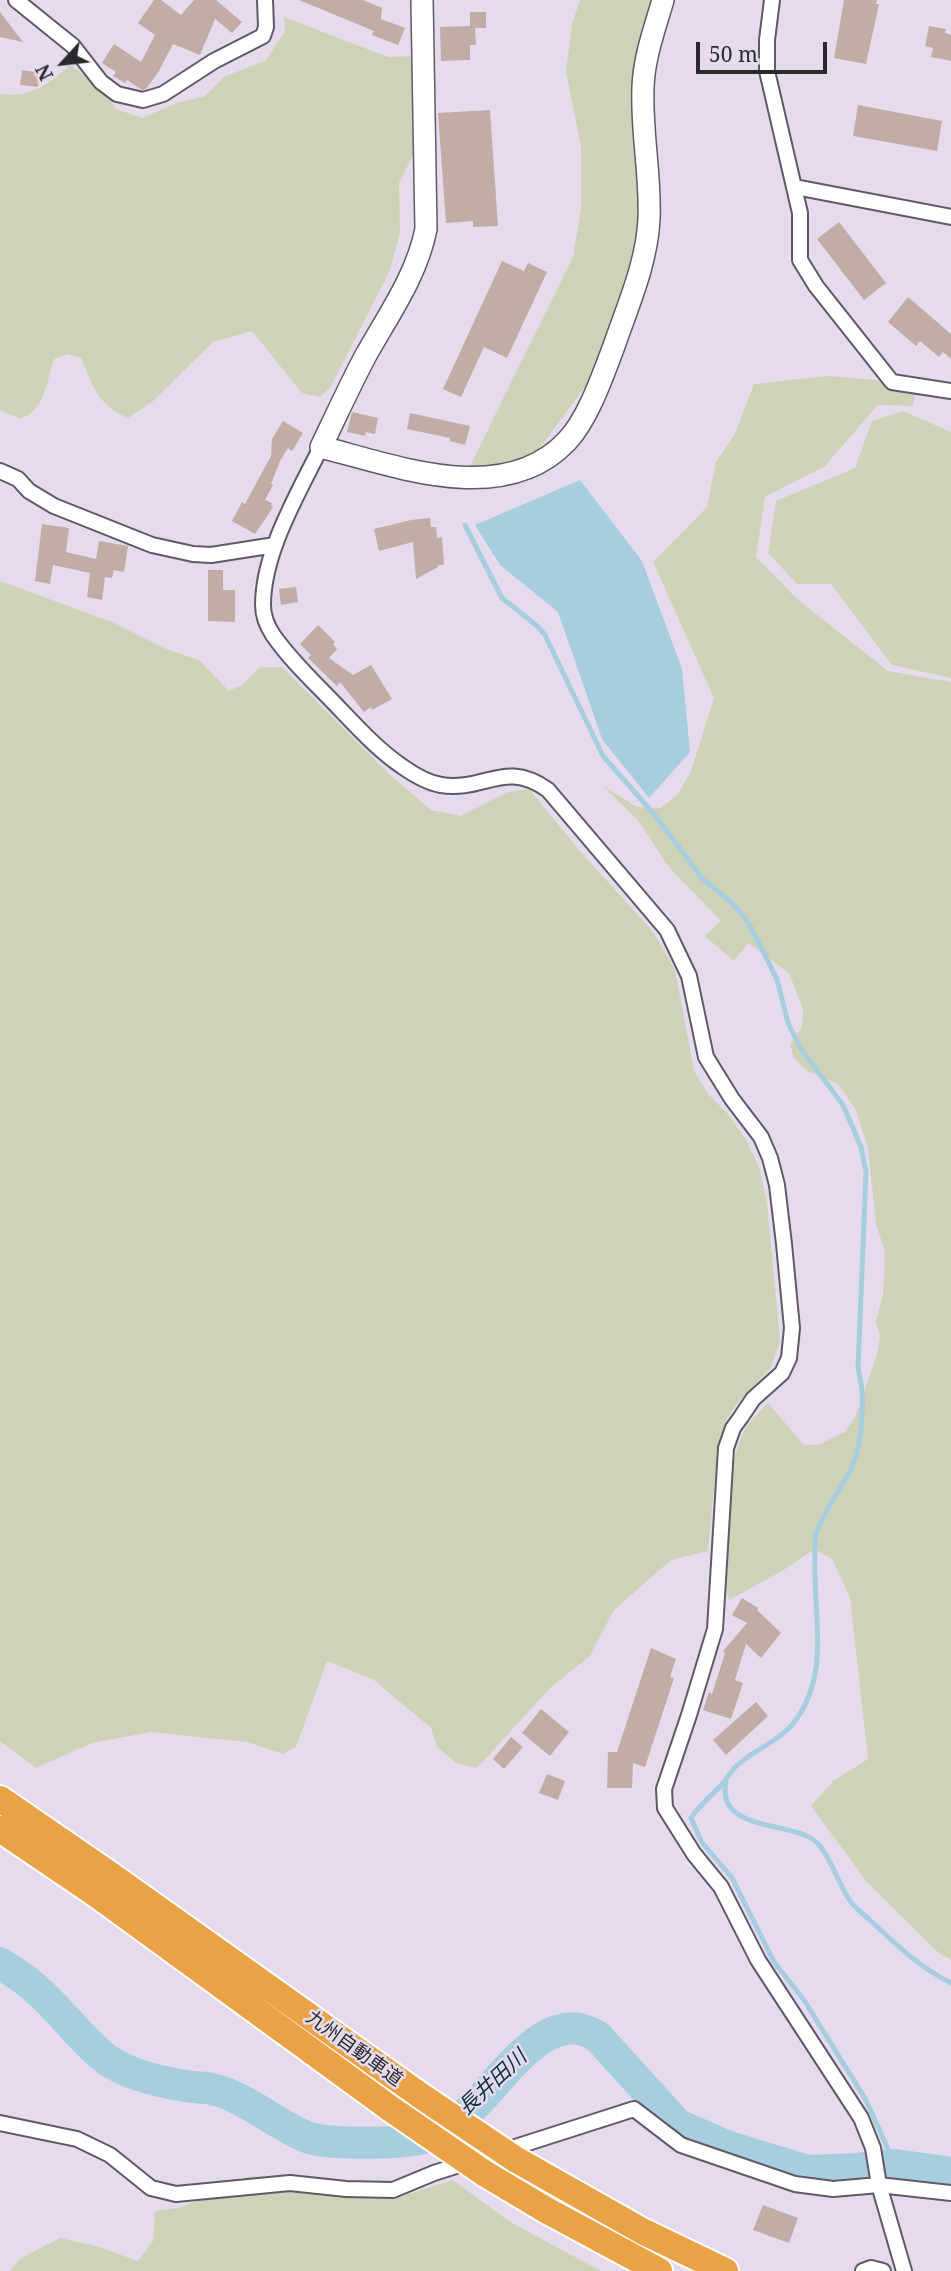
<!DOCTYPE html>
<html>
<head>
<meta charset="utf-8">
<style>
	body { margin:0 }
	#map { position:relative; width:951px; height:2271px; overflow:hidden; background:#e5dbed; font-family:"Noto Serif",serif }
	canvas { display:block }
	.north { position:absolute; left:28px; top:28px; width:70px; height:70px; -webkit-text-stroke:5px #e5dbed; paint-order:stroke; rotate:243deg; font-size:19px; font-weight:700; line-height:28px; text-align:center; color:#2b282e }
	.north::after { content:''; display:block; margin:auto; width:24px; height:32px; background:#2b282e; clip-path:polygon(50% 0,100% 100%,50% 72%,0 100%) }
	.scale { position:absolute; left:696px; top:42px; width:131px; height:32px; box-sizing:border-box; border:4px solid #2b282e; border-top:0; padding-left:9px; font-size:21px; line-height:24px; white-space:nowrap; color:#2b282e; -webkit-text-stroke:5px #e5dbed; paint-order:stroke }
</style>
</head>
<body>
<div id="map">
<canvas width="951" height="2271"></canvas>
<div class="north">N</div>
<div class="scale">50 m</div>
</div>
<script>
const c = document.querySelector('canvas').getContext('2d');
c.lineJoin = 'round';
function paint(path, color) { c.fillStyle = color; c.fill(path, 'evenodd'); }
function trace(path, color, width, dash) { c.strokeStyle = color; c.lineWidth = width; c.lineCap = dash ? 'butt' : 'round'; c.setLineDash(dash || []); c.stroke(path); }
function label(font, color, halo, rows, align = 'center') {
  c.font = font + ' "Noto Serif","Noto Sans JP",serif'; c.lineWidth = 5; c.setLineDash([]); c.textBaseline = 'middle'; c.strokeStyle = halo; c.fillStyle = color; for (const [text, x, y, turn = 0] of rows) {
    c.save(); c.translate(x, y); c.rotate((+turn || 0) * Math.PI / 180); c.textAlign = isNaN(turn) ? turn : align; if (halo) c.strokeText(text, 0, 0); c.fillText(text, 0, 0); c.restore();
  }
}
paint(new Path2D(`
	M580 0H657L643 50 650 196 633 284 602 364 531 460 464 478 573 257 581 209V147L566 72 572 24Z
	M284 17 388 57 418 56 413 155 399 183 400 232 390 270 330 388 320 397 302 393 252 331 213 342 152 402 128 418C97 404 94 388 81 358L67 354 54 359C46 382 46 410 20 419L0 410V94C31 98 48 85 70 65L102 88 116 109 142 118 177 103 205 96 224 77 266 60 285 31Z
	M827 376 887 381 915 395 913 406 878 405 825 466 765 497 756 557 797 599 888 671 951 682V1960L939 1953 867 1882 811 1806 833 1781 868 1759 850 1597 832 1559 815 1549 782 1571 729 1600 726 1589C727 1547 725 1462 746 1428 752 1419 761 1411 768 1403L804 1445H818L845 1432 856 1415 877 1355 880 1336 876 1322 883 1295 885 1252 876 1224 868 1148 856 1110 838 1084 807 1071 794 1058 790 1045 802 1027 803 1009 789 973 748 943 734 961 705 936 721 921 668 866 638 820 603 786 637 807 661 808 678 794 691 771 714 698 653 562 707 507 716 462 735 434 754 384Z
	M903 411 951 432V678L892 665 831 584H797L768 553 776 501 855 468 872 421Z
	M0 581 112 622 166 649 199 660 229 691 242 685 260 667H282L387 772 431 810 461 816 508 792 529 789 580 851 654 933 675 970 694 1071 709 1095 728 1114 746 1140 759 1167 767 1203 780 1341 770 1369 738 1402 727 1418 718 1444 708 1551 671 1560 614 1610 589 1657 551 1687 477 1768 456 1763 437 1747 431 1728 374 1680 327 1661 296 1747 283 1754 247 1742 151 1732 92 1743 36 1768 0 1741Z
	M251 2176 291 2178 393 2199 453 2180 510 2222 601 2271H10L21 2258 60 2238 96 2246 138 2261 153 2241 155 2211 183 2207Z`), '#d0d2b7');
paint(new Path2D(`
	M580 480 642 561 682 669 690 752 649 798 602 739 558 612 500 565 475 525Z`), '#a7cedf');
trace(new Path2D(`
	M465 525 502 598 536 625 545 635 603 756 654 814 702 878 733 904 748 922 777 979 788 1023 801 1049 843 1105 861 1147 866 1172 858 1369C866 1396 863 1447 849 1473 838 1493 823 1513 816 1534 814 1542 815 1553 815 1561 813 1617 831 1672 795 1721 781 1740 758 1748 740 1763 732 1768 729 1776 723 1783 712 1796 700 1804 691 1818L701 1841 732 1878 774 1962 804 2000 866 2100 895 2165
	M726 1783C716 1829 787 1823 811 1838 829 1849 838 1885 851 1902 857 1910 867 1917 874 1924 899 1947 921 1968 951 1983`), '#a7cedf', 5);
trace(new Path2D(`
	M0 1963C10 1970 21 1976 30 1984 58 2006 78 2037 106 2059 128 2075 160 2082 186 2086 194 2088 204 2087 212 2089 246 2097 275 2124 307 2137 324 2145 404 2144 423 2138 437 2134 466 2115 476 2104 505 2075 550 2004 598 2037L678 2125 726 2146 808 2171 857 2169 895 2165 951 2173`), '#a7cedf', 32);
paint(new Path2D(`
	M154 0H161L181 15 194 0H216L242 22 232 33 215 19 200 55 173 44 159 71 146 89 142 90 127 80 125 83 113 76 116 72 102 63 114 44 141 62 155 35 138 23Z
	M299 0H363L382 8 381 19 405 28 398 45 372 35 374 31Z
	M844 0H877L876 4H879L866 64 834 58Z
	M0 12 23 42 0 37Z
	M470 12H486V28H475L476 45H470V60L441 61 440 27 470 26Z
	M929 26 946 29 945 33 951 35V61L931 57 933 48 925 46Z
	M22 70 40 73 38 87 20 85Z
	M858 105 942 121 937 151 853 136Z
	M490 110 498 226 473 227V221L446 223 438 113Z
	M839 222 886 283 864 300 817 239Z
	M502 261 524 271 528 263 547 272 507 358 484 347 461 397 443 389Z
	M908 297 951 334V359L943 352 939 357 920 341 916 346 888 322Z
	M352 412 378 418 375 434 366 432 365 436 347 432Z
	M410 413 470 426 465 445 450 441V438L407 429Z
	M283 421 303 433 292 451 288 448 280 461 271 484 273 485 265 500 272 503 271 506 273 507 255 534 232 521 242 502 245 504 271 456 272 439Z
	M430 518 431 527H436L437 538 442 537 444 565H438V567L416 579 413 542 379 551 374 529 411 520Z
	M42 524 69 528 66 552 96 559 99 541 128 546 124 572 114 570 112 578 105 577 102 600 87 597 90 573 53 565 50 584 35 581Z
	M208 570H223V590H235V622L208 621Z
	M296 587 298 602 281 605 279 589Z
	M318 625 335 642 333 644 337 649 329 658 353 675 371 665 392 699 372 710 371 707 364 712 340 682 337 686 308 658 311 655 300 644Z
	M742 1598 758 1608 757 1610 781 1633 761 1658 746 1644 735 1680 743 1683 731 1719 703 1710 709 1692 712 1694 725 1653 723 1651 747 1623 732 1615Z
	M651 1648 676 1659 670 1677 674 1678 645 1767 633 1763 632 1788H607L608 1752H617Z
	M756 1702 768 1716 726 1755 713 1740Z
	M541 1709 569 1732 550 1756 522 1733Z
	M511 1737 523 1747 504 1769 493 1759Z
	M547 1774 565 1781 558 1800 539 1793Z
	M763 2205 798 2218 789 2243 753 2230Z`), '#c2aca6');
const street = new Path2D(`
	M16 0 73 46 101 82 117 94 143 100 163 94 214 61 263 36 266 27 265 0
	M772 0 767 40V71L800 213V260L816 286 892 382 951 391
	M795 187 951 217
	M321 447C298 494 263 552 263 605 263 616 267 626 273 635 291 661 315 683 337 706 357 727 379 751 403 767 413 774 429 783 441 785 484 792 505 759 548 790L667 930 689 976 706 1057 732 1099 761 1137 770 1158 777 1185 784 1244 792 1328 789 1358 782 1373 753 1399 741 1417 733 1428 726 1448 715 1629 689 1715 664 1789 665 1808 694 1854 721 1887 758 1960 861 2118 873 2148 879 2185 904 2271
	M0 471 18 479 29 491 54 506 152 545 193 554 211 555 275 545
	M0 2123 77 2139 110 2155 151 2188 176 2194 290 2183 346 2189 393 2190 434 2173 634 2109 681 2145 795 2184 833 2189 879 2185 951 2193
	M863 2271 871 2268 883 2271`);
const secondary = new Path2D(`
	M422 0 426 229C417 275 389 314 366 355 350 385 336 416 321 447 396 466 504 508 567 441 588 419 603 375 614 346 628 305 647 263 649 219 651 175 641 132 643 87 644 57 655 28 663 0`);
const highway = new Path2D(`
	M0 1799 109 1874 421 2096
	M0 1829 96 1894 391 2109
	M515 2159 642 2231 725 2271
	M484 2173 546 2210 659 2271`);
trace(street, '#615868', 18);
trace(secondary, '#615868', 24);
trace(highway, '#fff', 30);
trace(street, '#fff', 14);
trace(secondary, '#fff', 21);
trace(highway, '#eaa246', 26);
const highwayBridge = new Path2D(`
	M421 2096 515 2159
	M391 2109 484 2173`);
trace(highwayBridge, '#fff', 30, []);
trace(highwayBridge, '#eaa246', 26);
label('19px', '#2b282e', '#e5dbed', [
	["九州自動車道",354,2049,36]
]);
label('italic 21px', '#0d313e', '#e5dbed', [
	["長井田川",493,2083,-43]
]);
</script>
</body>
</html>
